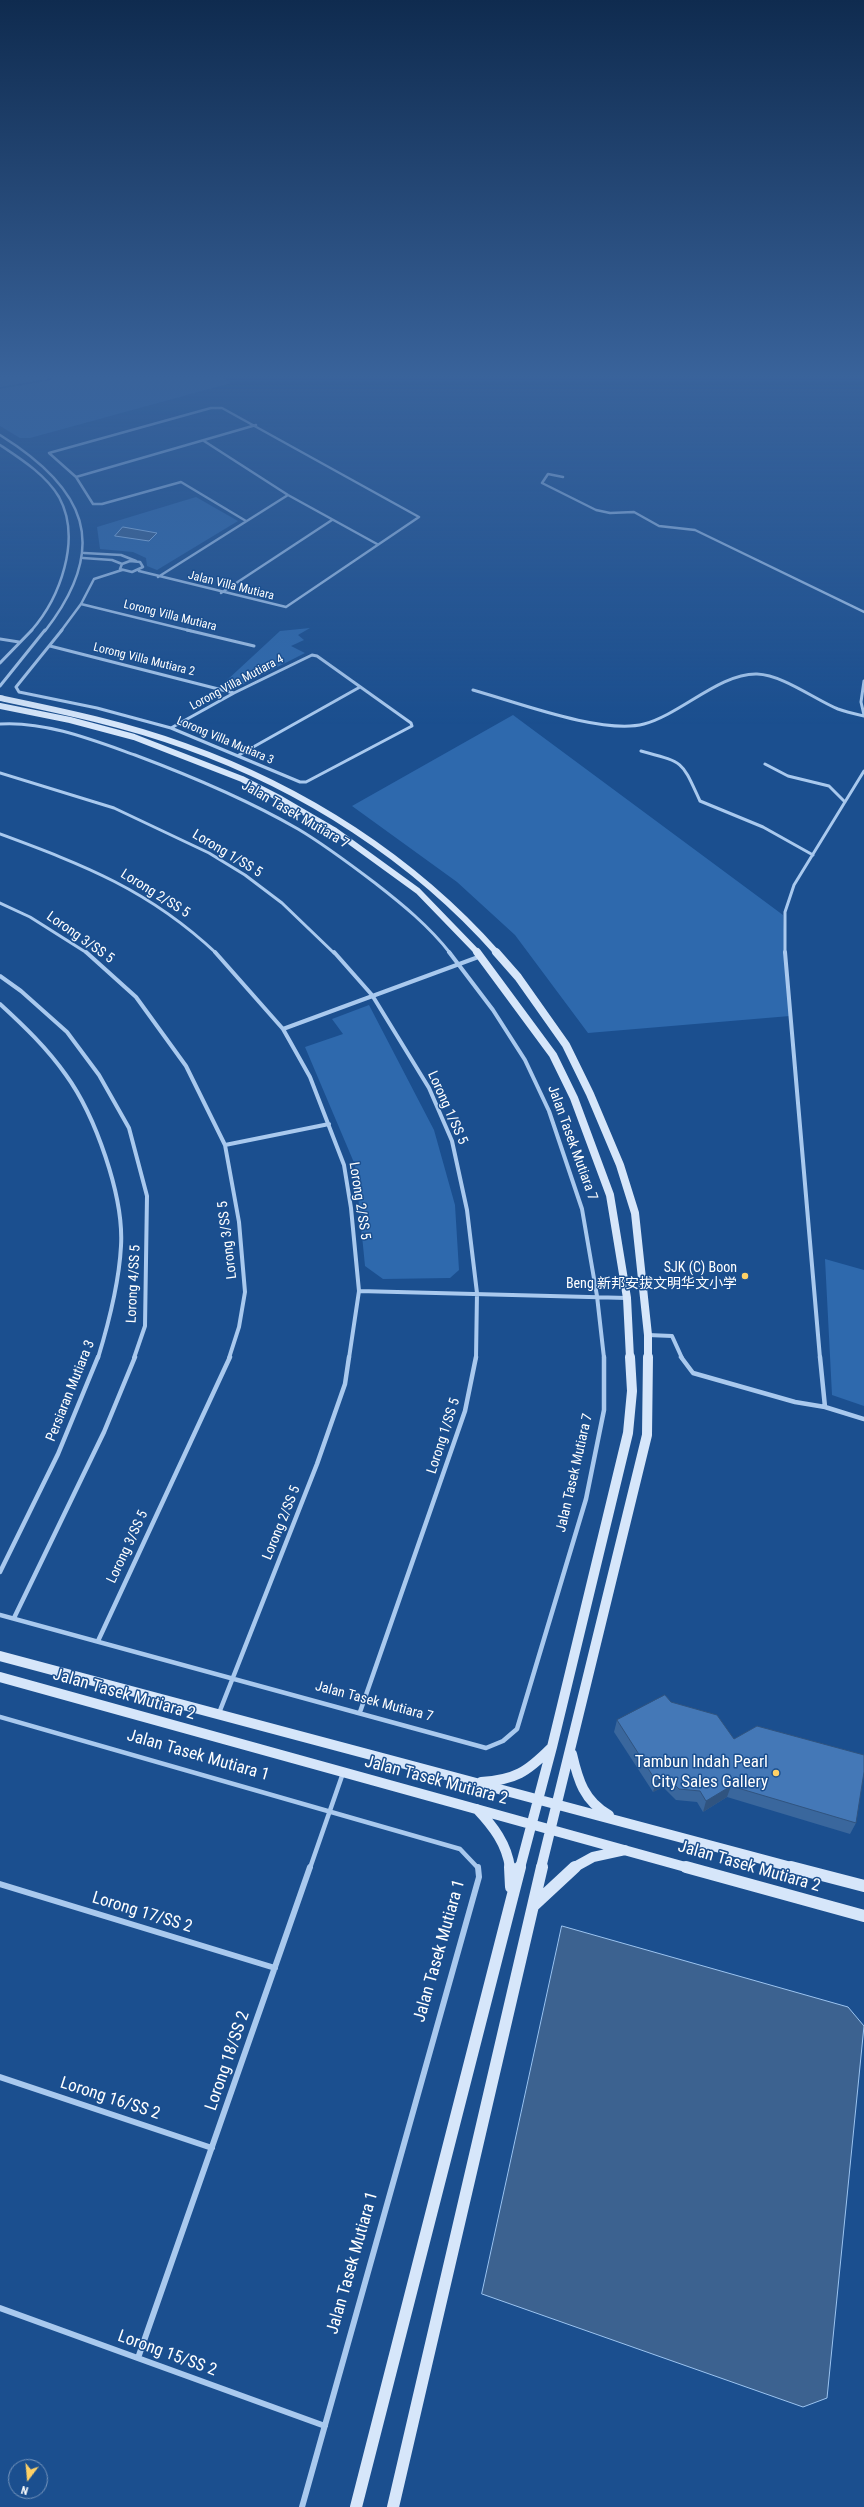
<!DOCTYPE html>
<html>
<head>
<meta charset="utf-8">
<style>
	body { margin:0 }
	#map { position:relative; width:864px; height:2507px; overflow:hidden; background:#1b4f8f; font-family:"Roboto Condensed",sans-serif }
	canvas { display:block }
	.north { position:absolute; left:8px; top:2459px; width:40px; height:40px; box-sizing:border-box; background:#1b4f8f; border:1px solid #7695bc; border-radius:50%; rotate:196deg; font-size:11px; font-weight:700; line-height:16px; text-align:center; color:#fff }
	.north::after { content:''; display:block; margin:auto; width:14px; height:18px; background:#ffd166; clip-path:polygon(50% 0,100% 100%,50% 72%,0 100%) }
</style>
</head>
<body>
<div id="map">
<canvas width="864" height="2507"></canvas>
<div class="north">N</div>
</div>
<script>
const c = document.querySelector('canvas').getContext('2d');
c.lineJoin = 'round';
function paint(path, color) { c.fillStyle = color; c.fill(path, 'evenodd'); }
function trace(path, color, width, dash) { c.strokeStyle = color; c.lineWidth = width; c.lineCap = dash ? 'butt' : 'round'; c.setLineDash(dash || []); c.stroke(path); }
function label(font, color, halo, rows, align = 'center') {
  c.font = font + ' "Roboto Condensed","Noto Sans SC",sans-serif'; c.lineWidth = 3; c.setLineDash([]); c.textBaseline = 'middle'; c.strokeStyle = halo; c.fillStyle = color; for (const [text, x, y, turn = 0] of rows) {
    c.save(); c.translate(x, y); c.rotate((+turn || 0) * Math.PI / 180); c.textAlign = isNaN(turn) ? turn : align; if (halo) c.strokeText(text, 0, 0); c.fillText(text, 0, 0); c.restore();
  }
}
paint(new Path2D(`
	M0 374H49L48 379 0 387Z
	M52 374H217L231 383 30 438H20L0 426V389L51 380Z
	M196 497 238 521 157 570 147 566 146 558 133 552 100 549 97 527Z
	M310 628 298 635 304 640 291 646 305 653 238 687 225 682 280 631Z
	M513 715 783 915 790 1016 588 1033 515 935 457 882 352 806Z
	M369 1005 434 1130 455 1205 459 1270 450 1278 383 1279 365 1266 355 1165 305 1047 343 1034 332 1019Z
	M825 1259 864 1270V1406L832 1395Z`), '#2e69ad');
const water = new Path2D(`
	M123 527 157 533 149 541 115 536Z
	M562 1926 848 2007 864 2026 827 2398 803 2407 482 2294Z`);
paint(water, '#3c6290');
trace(water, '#9cc4f0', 1);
trace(new Path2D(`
	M0 435C85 488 112 545 45 631
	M204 441 288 495 377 544
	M0 445C21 459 46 475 59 497 82 539 60 598 31 631
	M76 477 256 425
	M563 477 548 474 542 483 596 510 610 513 634 512 659 526 695 530 864 612
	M84 553 121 555 136 561
	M83 558 112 560 122 564
	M130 561 140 562 143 567 132 572 120 569 122 564Z
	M139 571 286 607 419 517 222 408H211L49 453 76 477 93 504H102L181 482 246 521
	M158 577 288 495
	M221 593 332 520
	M81 604 191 631
	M61 631 81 604 94 579 122 570`), '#a9c9ee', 2.5);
trace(new Path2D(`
	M62 630 16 687 19 692 97 708 171 728
	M187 630 254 646
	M0 639 19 642
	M50 646 234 693
	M312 655 317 656 411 723 412 726 306 782H300L171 728 234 693Z
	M0 663 32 630
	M864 681 861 702 864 715
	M0 686 45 630
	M473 690C516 702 603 735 644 724 681 714 720 673 757 674 783 675 814 699 838 709 846 712 855 714 864 716
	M0 724C45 721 93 740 135 755 191 776 246 799 298 829 325 845 350 864 375 883 402 904 429 926 450 953
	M641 751C685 763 681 760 700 801L763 827 813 855
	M239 755 360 687
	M765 764 788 776 829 786 845 802
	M0 773 114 808 209 853 245 875 282 903 334 953
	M0 834C84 865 149 890 216 953
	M0 903 30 917 87 953
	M785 953V912L794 885 864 771`), '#a9c9ee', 3);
trace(new Path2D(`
	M86 952 136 997 186 1066 225 1145 239 1222 245 1292 239 1327 229 1358
	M215 952 283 1029 310 1077 344 1165 351 1208 359 1291 349 1358
	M334 952 372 995 429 1088 452 1141 467 1210 477 1293 476 1358
	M449 952 493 1010 525 1060 549 1111 582 1209 597 1296 604 1358
	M785 952 820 1358
	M0 976 21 991 67 1032 99 1075 129 1128 147 1196 145 1326 134 1358
	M0 1004C24 1026 47 1048 66 1075 95 1115 124 1196 121 1246 119 1284 109 1322 98 1358
	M283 1029 481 956
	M225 1145 329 1124
	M359 1291 627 1298
	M648 1335 672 1336 682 1358`), '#a9c9ee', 4);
trace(new Path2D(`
	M681 1357 693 1373 795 1402 825 1407
	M820 1357 825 1407 864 1419
	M0 1572 58 1454 98 1357
	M0 1615 486 1748 503 1741 517 1729 586 1499 604 1410V1357
	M14 1618 104 1432 135 1357
	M98 1641 230 1357
	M360 1712 465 1411 476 1357
	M219 1713 317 1464 345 1384 349 1357
	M0 1717 460 1849 478 1868
	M310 1868 343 1773`), '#a9c9ee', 4.5);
trace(new Path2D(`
	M0 1884 275 1968
	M0 2077 212 2148
	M0 2308 325 2426
	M138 2358 310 1867
	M302 2507 479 1877 478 1867`), '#a9c9ee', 6);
trace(new Path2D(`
	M0 698C62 711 125 724 185 746 303 788 414 859 497 953
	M0 706 70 720 134 737 242 779 281 799 334 830 418 891 478 953`), '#d6e6fa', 6);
trace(new Path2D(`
	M477 952 553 1055 574 1098 610 1195 627 1298 630 1358
	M496 952 518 977 566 1045 590 1094 620 1165 635 1213 648 1335V1358`), '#d6e6fa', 8);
trace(new Path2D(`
	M0 1656 795 1868
	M0 1677 689 1868
	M572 1754C578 1780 584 1801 609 1815
	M481 1782C515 1780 527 1772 551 1748
	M477 1809C493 1826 507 1844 510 1868
	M520 1868 552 1747 628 1433 632 1391 630 1357
	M541 1868 647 1435 648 1357
	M573 1868 593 1857 625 1850`), '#d6e6fa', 10);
trace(new Path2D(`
	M510 1867 511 1887
	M686 1867 864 1916
	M791 1867 864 1886
	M533 1906 575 1867
	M356 2507 520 1867
	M393 2507 542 1867`), '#d6e6fa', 12);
paint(new Path2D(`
	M671 1702 734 1739 856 1823 850 1834 727 1797 703 1812 697 1802 676 1800 663 1787 653 1792 614 1732 617 1720Z`), '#3a679d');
paint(new Path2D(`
	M666 1776 663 1787 653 1792 656 1781Z
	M731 1786 727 1797 703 1812 706 1801Z`), '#305480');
const building = new Path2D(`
	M665 1695 671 1702 717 1715 734 1739 757 1726 864 1755V1772L856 1823 731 1786 706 1801 700 1791 679 1789 666 1776 656 1781 617 1720Z`);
paint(building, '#4478b7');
trace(building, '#305480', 1);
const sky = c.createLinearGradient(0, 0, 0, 725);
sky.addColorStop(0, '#0f2b4f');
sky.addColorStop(0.52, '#39639b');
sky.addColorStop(1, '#39639b00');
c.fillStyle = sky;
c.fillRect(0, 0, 864, 725);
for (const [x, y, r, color] of [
	[745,1276,4,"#ffd166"],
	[776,1773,4,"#ffd166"]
]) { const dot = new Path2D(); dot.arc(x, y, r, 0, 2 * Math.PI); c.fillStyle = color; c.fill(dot); trace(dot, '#1b4f8f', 1.5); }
label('12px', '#fff', '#1b4f8f', [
	["Jalan Villa Mutiara",231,586,14],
	["Lorong Villa Mutiara",170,616,14],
	["Lorong Villa Mutiara 2",144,660,14],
	["Lorong Villa Mutiara 4",237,683,-28],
	["Lorong Villa Mutiara 3",225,741,23]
]);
label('14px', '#fff', '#1b4f8f', [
	["Jalan Tasek Mutiara 7",295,815,30],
	["Lorong 1/SS 5",227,854,31],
	["Lorong 2/SS 5",155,894,32],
	["Lorong 3/SS 5",80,938,35],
	["Lorong 1/SS 5",447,1108,66],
	["Jalan Tasek Mutiara 7",572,1143,70],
	["Lorong 2/SS 5",359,1201,81],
	["Lorong 3/SS 5",228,1240,-97],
	["Lorong 4/SS 5",134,1284,-87],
	["Persiaran Mutiara 3",71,1391,-68],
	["Lorong 1/SS 5",444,1436,-72],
	["Jalan Tasek Mutiara 7",575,1473,-77],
	["Lorong 2/SS 5",282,1523,-68],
	["Lorong 3/SS 5",128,1547,-65],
	["Jalan Tasek Mutiara 7",374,1702,15]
]);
label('14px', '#fff', '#1b4f8f', [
	["SJK (C) Boon",737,1268],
	["Beng 新邦安拔文明华文小学",737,1284]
], 'right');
label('17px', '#fff', '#1b4f8f', [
	["Jalan Tasek Mutiara 2",124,1695,16],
	["Jalan Tasek Mutiara 1",198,1756,16],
	["Jalan Tasek Mutiara 2",436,1781,15],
	["Jalan Tasek Mutiara 2",749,1867,16],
	["Lorong 17/SS 2",142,1913,17],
	["Jalan Tasek Mutiara 1",440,1951,-74],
	["Lorong 18/SS 2",228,2061,-71],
	["Lorong 16/SS 2",110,2099,18],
	["Jalan Tasek Mutiara 1",353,2263,-74],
	["Lorong 15/SS 2",167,2354,20]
]);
label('17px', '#fff', '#1b4f8f', [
	["Tambun Indah Pearl",768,1763],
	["City Sales Gallery",768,1783]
], 'right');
</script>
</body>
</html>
